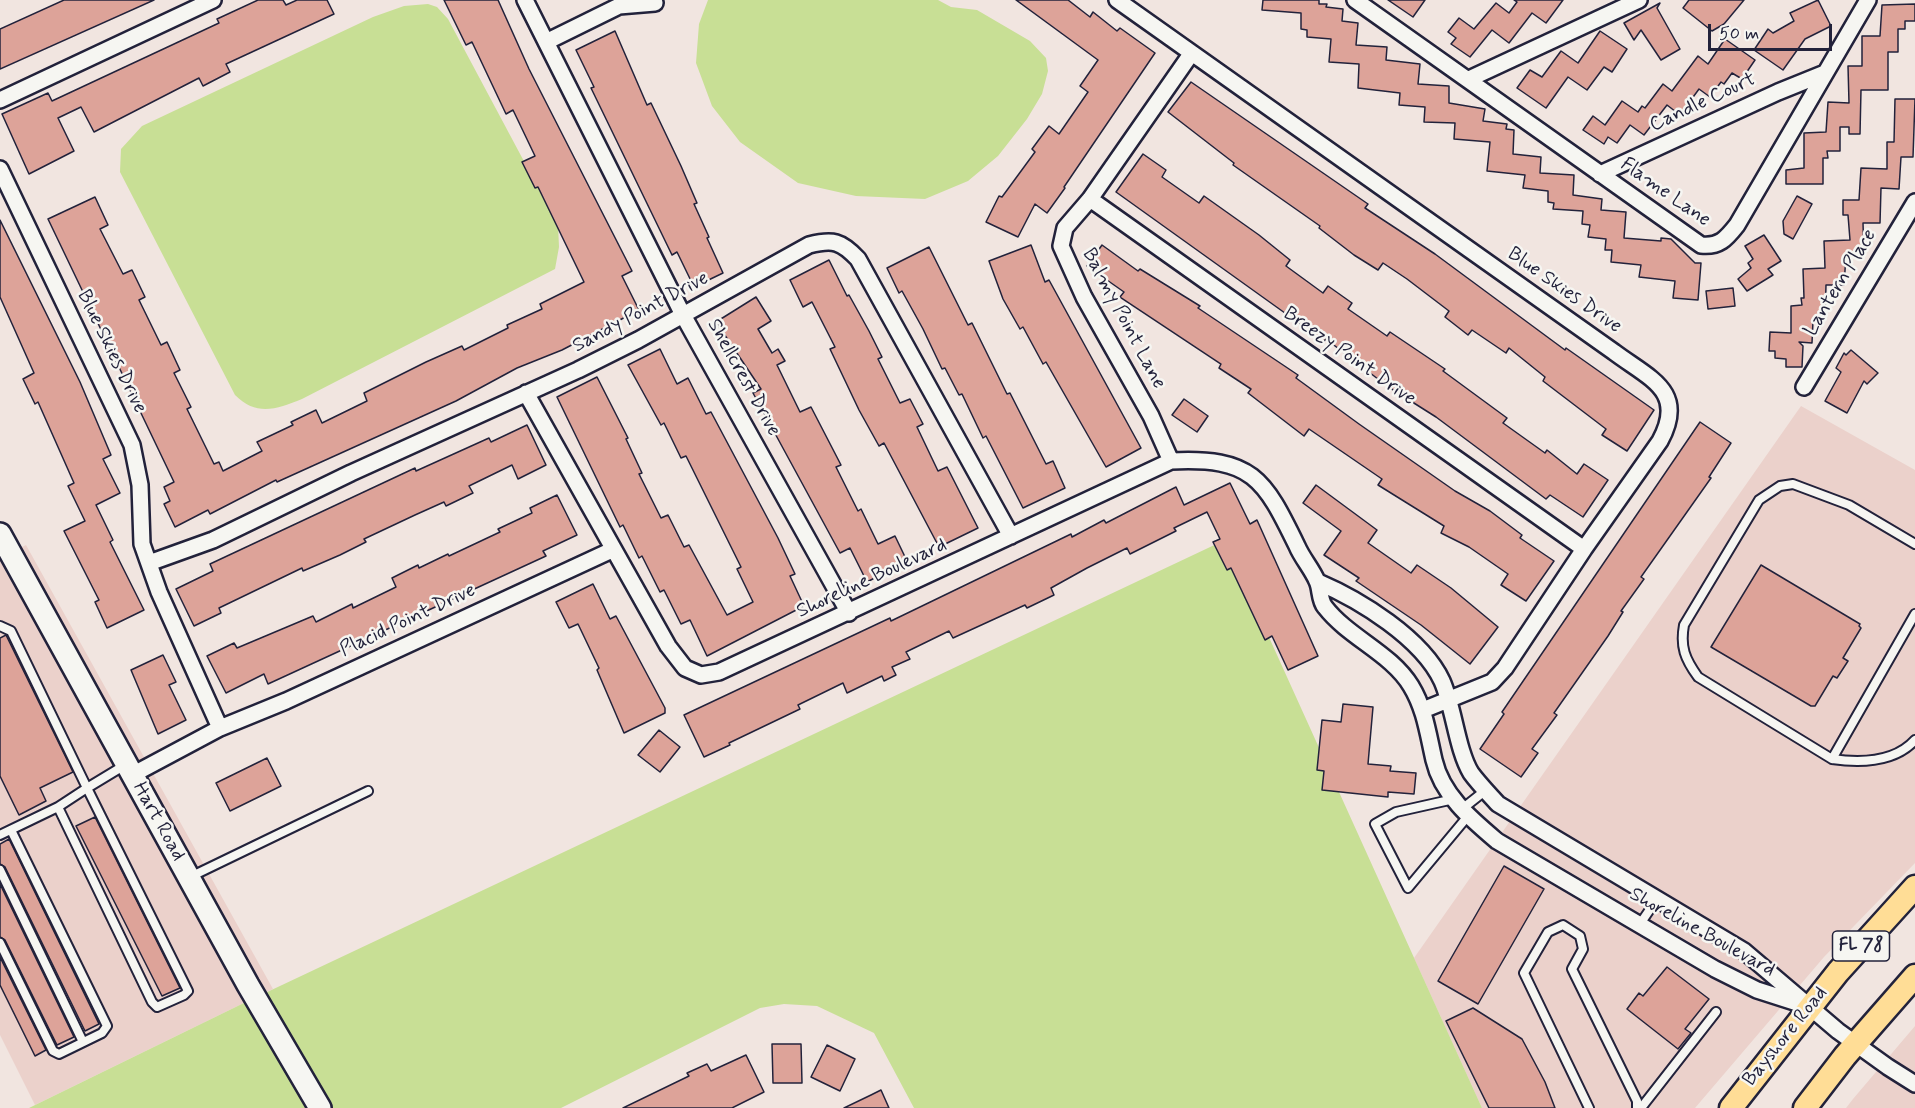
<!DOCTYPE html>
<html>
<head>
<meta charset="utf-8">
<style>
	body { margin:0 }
	#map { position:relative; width:1915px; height:1108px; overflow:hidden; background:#f1e5e0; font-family:Mynerve,sans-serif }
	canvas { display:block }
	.scale { position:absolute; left:1708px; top:24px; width:124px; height:27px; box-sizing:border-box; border:3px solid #22223b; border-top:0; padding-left:8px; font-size:18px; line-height:21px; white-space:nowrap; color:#22223b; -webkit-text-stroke:4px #f6f6f2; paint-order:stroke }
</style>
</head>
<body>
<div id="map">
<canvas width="1915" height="1108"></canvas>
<div class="scale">50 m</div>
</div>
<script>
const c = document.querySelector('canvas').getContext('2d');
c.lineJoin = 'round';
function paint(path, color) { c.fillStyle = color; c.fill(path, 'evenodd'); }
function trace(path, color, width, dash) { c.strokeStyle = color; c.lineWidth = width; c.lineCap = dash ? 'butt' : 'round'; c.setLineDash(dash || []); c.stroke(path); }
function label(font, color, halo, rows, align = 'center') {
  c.font = font + ' Mynerve,sans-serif'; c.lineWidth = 5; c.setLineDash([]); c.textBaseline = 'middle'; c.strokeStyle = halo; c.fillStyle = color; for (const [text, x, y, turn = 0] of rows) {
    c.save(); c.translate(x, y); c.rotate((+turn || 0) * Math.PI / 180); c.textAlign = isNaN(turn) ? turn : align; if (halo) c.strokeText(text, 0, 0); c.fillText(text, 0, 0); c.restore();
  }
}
paint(new Path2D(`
	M1801 406 1915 470V863L1824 957 1695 1108H1482L1414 958Z
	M26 545 273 989 263 994 18 549Z
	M2 556 248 1001 35 1105 0 1035V557Z
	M1915 1026V1108H1846L1853 1099Z`), '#ebd1cb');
paint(new Path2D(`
	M708 0H938L951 7 977 10 1030 41 1046 58 1048 71 1042 94 1027 119 998 156 968 181 925 199 856 196 798 183 740 142 712 106 696 63 699 24Z
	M428 4 437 7 448 19 558 225 559 247 555 269 302 399C277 409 257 417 235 395L120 172 121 149 142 126 373 17 404 6Z
	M1225 540 1482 1108H914L874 1033 817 1006 784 1004 760 1008 561 1108H330L263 994Z
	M248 1001 310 1108H29Z`), '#c8df95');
const building = new Path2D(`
	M64 0H154L0 69V29Z
	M258 0H283L286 5 297 0H327L334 14 226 64 230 72 203 86 199 78 94 132 81 107 58 118 74 151 29 174 2 114 48 93 52 101 219 23 217 19Z
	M444 0H498L529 69 632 271 622 276 639 310 562 350 517 368 456 401 277 482 276 480 210 514 208 510 175 527 164 504 170 501 164 487 174 482 48 219 95 197 108 225 100 229 123 274 132 270 145 297 139 300 161 345 167 342 180 370 174 373 191 407 187 409 214 464 219 462 223 471 262 451 257 442 293 425 291 422 316 410 322 423 367 401 364 393 426 362 462 346 464 350 508 328 507 325 542 309 540 304 584 282 538 187 535 188 522 162 535 156 513 110 506 114 472 42 466 45Z
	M1016 0H1068L1090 17 1093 12 1117 31 1120 28 1155 53 1064 187 1065 188 1047 213 1035 204 1018 237 986 222 999 196 1002 197 1035 152 1032 149 1049 126 1059 134 1088 92 1080 86 1098 60Z
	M1263 0H1319V4H1327L1326 7 1343 9 1342 21 1358 23 1356 45 1387 47 1386 60 1420 64 1418 84 1449 86V103L1485 109 1483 121 1507 124 1506 129 1514 130 1513 154 1541 157 1540 173 1574 175 1573 195 1602 199 1601 210 1626 212 1624 238 1661 241V238L1671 239 1695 263H1701L1698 300 1673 298 1675 281 1639 277 1641 265 1611 262 1612 250H1605L1606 239 1588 237 1590 225 1582 224 1583 211 1553 209 1554 203 1548 202V191L1523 188 1525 175 1487 171 1490 142 1454 139 1455 123 1424 122 1425 107 1399 105 1400 93 1358 88 1359 64 1329 62 1331 39 1307 37V30L1301 29V13L1262 10Z
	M1388 0H1425L1413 17Z
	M1514 0H1563L1546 23 1532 13 1509 43 1492 30 1470 57 1451 44 1456 38 1448 32 1459 18 1474 29 1496 3 1509 13 1517 2Z
	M1689 0H1744L1724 24 1712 31 1683 8Z
	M1818 0 1831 26 1805 39 1783 70 1754 50 1768 29 1773 33 1794 21 1790 13Z
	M1660 3 1657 8 1680 49 1661 60 1641 30 1634 40 1624 23Z
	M1915 4V21H1905V29H1898V52H1888V90H1861L1860 134H1849V127H1840V151H1827L1828 158H1823V184H1786V170L1804 168V133L1826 132 1828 102 1849 103 1848 66H1862V36H1880L1882 5Z
	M615 31 647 105 651 103 681 166 697 203 694 204 709 237 707 238 723 273 694 287 677 252 672 255 591 88 594 87 576 50Z
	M1600 31 1627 49 1612 72 1604 67 1587 90 1568 77 1546 108 1517 88 1530 70 1542 77 1561 51 1578 63Z
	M1725 39 1755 60 1742 79 1732 73 1724 84 1721 82 1710 97 1699 89 1680 115 1667 105 1644 135 1630 125 1617 143 1608 137 1604 144 1583 130 1593 116 1605 125 1622 101 1638 112 1642 106 1645 108 1663 84 1672 91 1698 56 1708 64Z
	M1191 82 1368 204 1365 208 1435 254 1565 350 1566 348 1654 410 1627 451 1602 435 1606 429 1543 381 1545 377 1509 348 1506 353 1472 330 1468 335 1445 317 1449 311 1407 279 1383 263 1378 270 1354 255 1319 228 1320 226 1233 165 1234 163 1168 112Z
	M1895 99H1915L1913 157H1901L1899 189 1881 188 1880 223H1863L1864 256H1846L1844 285H1826L1825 320 1813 321 1812 343 1799 342 1803 346 1802 367H1786V359L1775 358V351H1769L1770 332 1791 333V306L1802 305 1801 298H1804L1803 269 1825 268 1824 241 1850 240 1848 215H1843V200H1859L1861 168 1887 169V142H1894Z
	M1143 154 1166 170 1162 177 1199 203 1204 196 1259 235 1290 260 1286 266 1323 293 1328 286 1352 303 1348 309 1387 336 1390 332 1445 369 1443 371 1507 418 1503 423 1545 453 1547 450 1577 474 1584 464 1608 480 1583 517 1550 495 1546 499 1436 417 1387 386 1326 339 1324 341 1116 192Z
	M1797 196 1812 204 1793 239 1784 234 1783 221Z
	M0 220 80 382 111 455 103 459 120 493 96 505 113 540 110 542 144 610 107 628 95 602 99 600 64 531 85 521 68 486 74 483 38 402 35 404 23 379 34 373 0 297Z
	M1764 235 1781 261 1768 269 1773 275 1747 291 1738 279 1751 268 1748 263 1753 259 1745 246Z
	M1031 245 1045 282 1049 280 1141 448 1106 467 1046 362 1043 364 1023 327 1020 329 1003 299 989 261Z
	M1102 245 1138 271 1140 269 1200 306 1198 308 1298 375 1296 378 1359 424 1455 491 1490 511 1522 535 1520 538 1554 561 1526 601 1501 585 1508 574 1469 547 1441 533 1444 526 1378 485 1382 479 1309 429 1304 436 1248 393 1251 389 1219 368 1221 364 1120 297 1124 292 1087 266Z
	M929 247 968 325 972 323 1007 394 1010 393 1046 464 1053 461 1065 488 1023 508 986 436 983 438 962 394 959 395 945 368 942 369 923 329 902 291 899 293 887 268Z
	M829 260 847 296 849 295 869 331 882 357 878 359 900 403 910 399 923 424 917 427 938 471 947 467 978 528 939 547 884 443 879 446 859 410 830 349 835 347 812 302 803 307 790 280Z
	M1733 288 1735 306 1708 309 1706 291Z
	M756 297 771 321 758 329 772 353 778 349 785 361 777 365 800 412 811 407 841 465 836 467 858 511 861 509 878 544 895 536 907 561 867 582 850 548 840 553 753 393 761 389 716 322Z
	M660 349 677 384 688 378 706 414 711 412 778 538 795 574 790 576 804 606 707 656 690 620 681 624 664 590 660 592 642 556 639 558 623 525 620 527 557 397 597 377 628 438 626 439 642 473 639 474 661 518 668 515 684 547 689 545 727 615 753 602 737 569 741 567 686 456 681 458 664 423 661 425 628 365Z
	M1851 350 1878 373 1867 384 1864 381 1847 413 1825 401 1841 372 1836 368 1844 353 1846 355Z
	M1184 399 1208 416 1197 432 1172 415Z
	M1700 422 1731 443 1709 477 1711 478 1641 577 1644 579 1621 611 1623 612 1608 636 1554 713 1557 715 1532 749 1538 753 1521 777 1480 749 1504 714 1502 712Z
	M527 425 546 465 518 479 512 465 469 486 473 493 446 506 444 502 415 515 364 539 366 542 340 555 303 571 302 568 219 608 221 613 194 626 176 589 213 571 210 564 415 468 416 471 489 438 491 442Z
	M1230 483 1250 524 1257 520 1318 656 1288 670 1272 636 1265 640 1231 568 1227 570 1213 542 1220 539 1207 512 1174 528 1176 531 1130 554 1127 548 1087 568 1051 588 1054 595 1027 608 1025 605 953 638 949 631 906 652 910 659 892 667 896 675 884 681 882 676 847 693 843 683 798 705 800 709 729 743 730 745 704 757 684 715 890 618 891 621 1071 534 1072 537 1104 520 1106 523 1176 487 1184 505Z
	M1316 485 1377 530 1368 543 1411 573 1417 565 1451 588 1498 627 1470 664 1421 625 1356 581 1359 578 1324 555 1341 531 1303 503Z
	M557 495 577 535 543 551 546 556 268 684 264 674 226 693 207 656 234 643 237 648 313 616 316 622 352 604 353 608 396 587 392 578 418 565 419 568 448 554 449 556 500 532 498 529 532 513 530 508Z
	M1761 565 1860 624 1859 626 1861 628 1843 658 1848 661 1837 678 1833 676 1815 706H1811L1711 647Z
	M593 584 610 619 616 616 665 708V713L624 733 597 670 599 668 578 624 569 628 556 602Z
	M6 635 73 772 40 788 46 801 19 815 0 776V638Z
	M163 655 176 682 169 685 186 720 158 734 131 670Z
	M1343 704 1373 707 1368 764 1391 766 1390 771 1416 773 1414 794 1388 792V797L1322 790 1324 771 1317 770 1322 720 1341 722Z
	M659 730 680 747 660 772 638 755Z
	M267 758 281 786 230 811 216 783Z
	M95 817 180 988 162 996 76 826Z
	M9 839 99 1024 85 1031 5 867 0 864V844Z
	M1504 866 1544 889 1478 1004 1438 981Z
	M0 884 74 1037 57 1045 5 940 0 937Z
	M0 957 46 1050 35 1056 0 985Z
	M1667 967 1709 999 1685 1029 1691 1033 1678 1049 1627 1009 1639 993 1643 996Z
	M1473 1008 1522 1039 1545 1082 1555 1108H1489L1446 1021Z
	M772 1044H801L802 1083H773Z
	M827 1045 855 1059 840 1091 811 1077Z
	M746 1055 764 1092 732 1108H623L689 1076 687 1073 707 1064 711 1071Z
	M881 1090 889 1108H844L871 1095Z`);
paint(building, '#dda399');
trace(building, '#22223b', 1.5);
const lane = new Path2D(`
	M1915 614 1832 759C1860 763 1895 762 1915 740
	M0 626 11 631 87 788 58 807 152 1002 157 1007 184 995 188 991 87 788 125 765
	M1832 759 1698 677C1685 659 1680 647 1684 625L1759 500 1780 486 1793 484 1849 505 1915 544
	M1454 799 1396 812 1375 824 1408 888 1468 816
	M1462 809 1486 790
	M0 835 58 807
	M0 870 83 1042
	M190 877 368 791
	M1640 924 1657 899
	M0 943 53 1051 59 1054 102 1033 107 1026 11 830
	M1589 1108 1524 973 1548 932 1563 925 1580 936 1583 949 1572 969 1637 1101V1108
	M1641 1108 1716 1012`);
const street = new Path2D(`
	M525 0 683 315 849 613
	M1117 0 1614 352C1650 379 1687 391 1660 441L1584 549 1505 668 1492 682 1423 710
	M1355 0 1701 245C1719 247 1726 239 1737 225L1868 0
	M546 42 619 6 655 3
	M1469 79 1639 0
	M0 100 213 0
	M0 169 132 445 140 485 142 544 159 592 220 728
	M1600 174 1778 92 1825 73
	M1090 199 1584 549
	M1804 387 1915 202
	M526 393 668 646 685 668 701 675 719 672 1171 461C1252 457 1264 478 1297 546 1302 558 1312 569 1317 581 1321 589 1319 600 1325 607 1349 638 1391 653 1411 686 1425 709 1428 734 1434 760 1442 795 1471 819 1497 841L1715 969 1757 990 1810 1007
	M1171 461 1151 416 1084 297 1061 246 1065 228 1090 199 1191 54
	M149 563 213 540 351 473 578 370 638 340 809 245C833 239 841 241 858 259L1011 536
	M1318 582C1360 600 1422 638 1442 681 1454 708 1457 750 1471 773 1479 784 1489 794 1498 804L1744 951 1838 1031 1888 1067 1915 1084
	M132 775 220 728 286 701 612 550`);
const secondary = new Path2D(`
	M0 534 248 985 320 1108`);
const primary = new Path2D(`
	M1731 1108 1838 972 1915 887
	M1805 1108 1845 1056 1915 976`);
trace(lane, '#22223b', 12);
trace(street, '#22223b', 20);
trace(secondary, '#22223b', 26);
trace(primary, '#22223b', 27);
trace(lane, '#f6f6f2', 8);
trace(street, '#f6f6f2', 15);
trace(secondary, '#f6f6f2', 21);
trace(primary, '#ffdd96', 22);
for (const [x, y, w] of [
	[1861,946,57]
]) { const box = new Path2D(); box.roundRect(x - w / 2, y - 15, w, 30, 4.5); c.fillStyle = '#f6f6f2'; c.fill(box); trace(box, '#22223b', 1.5); }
label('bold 18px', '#22223b', null, [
	["FL 78",1861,946]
]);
label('20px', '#22223b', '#f6f6f2', [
	["Candle Court",1703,103,-25],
	["Flame Lane",1665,193,35],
	["Lantern Place",1841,283,-59],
	["Blue Skies Drive",1564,291,35],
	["Sandy Point Drive",641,313,-28],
	["Balmy Point Lane",1123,319,62],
	["Blue Skies Drive",111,352,64],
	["Breezy Point Drive",1349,357,35],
	["Shellcrest Drive",743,378,61],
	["Shoreline Boulevard",872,579,-25],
	["Placid Point Drive",408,621,-25],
	["Hart Road",158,822,61],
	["Shoreline Boulevard",1702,933,29],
	["Bayshore Road",1786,1037,-51]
]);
</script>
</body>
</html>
